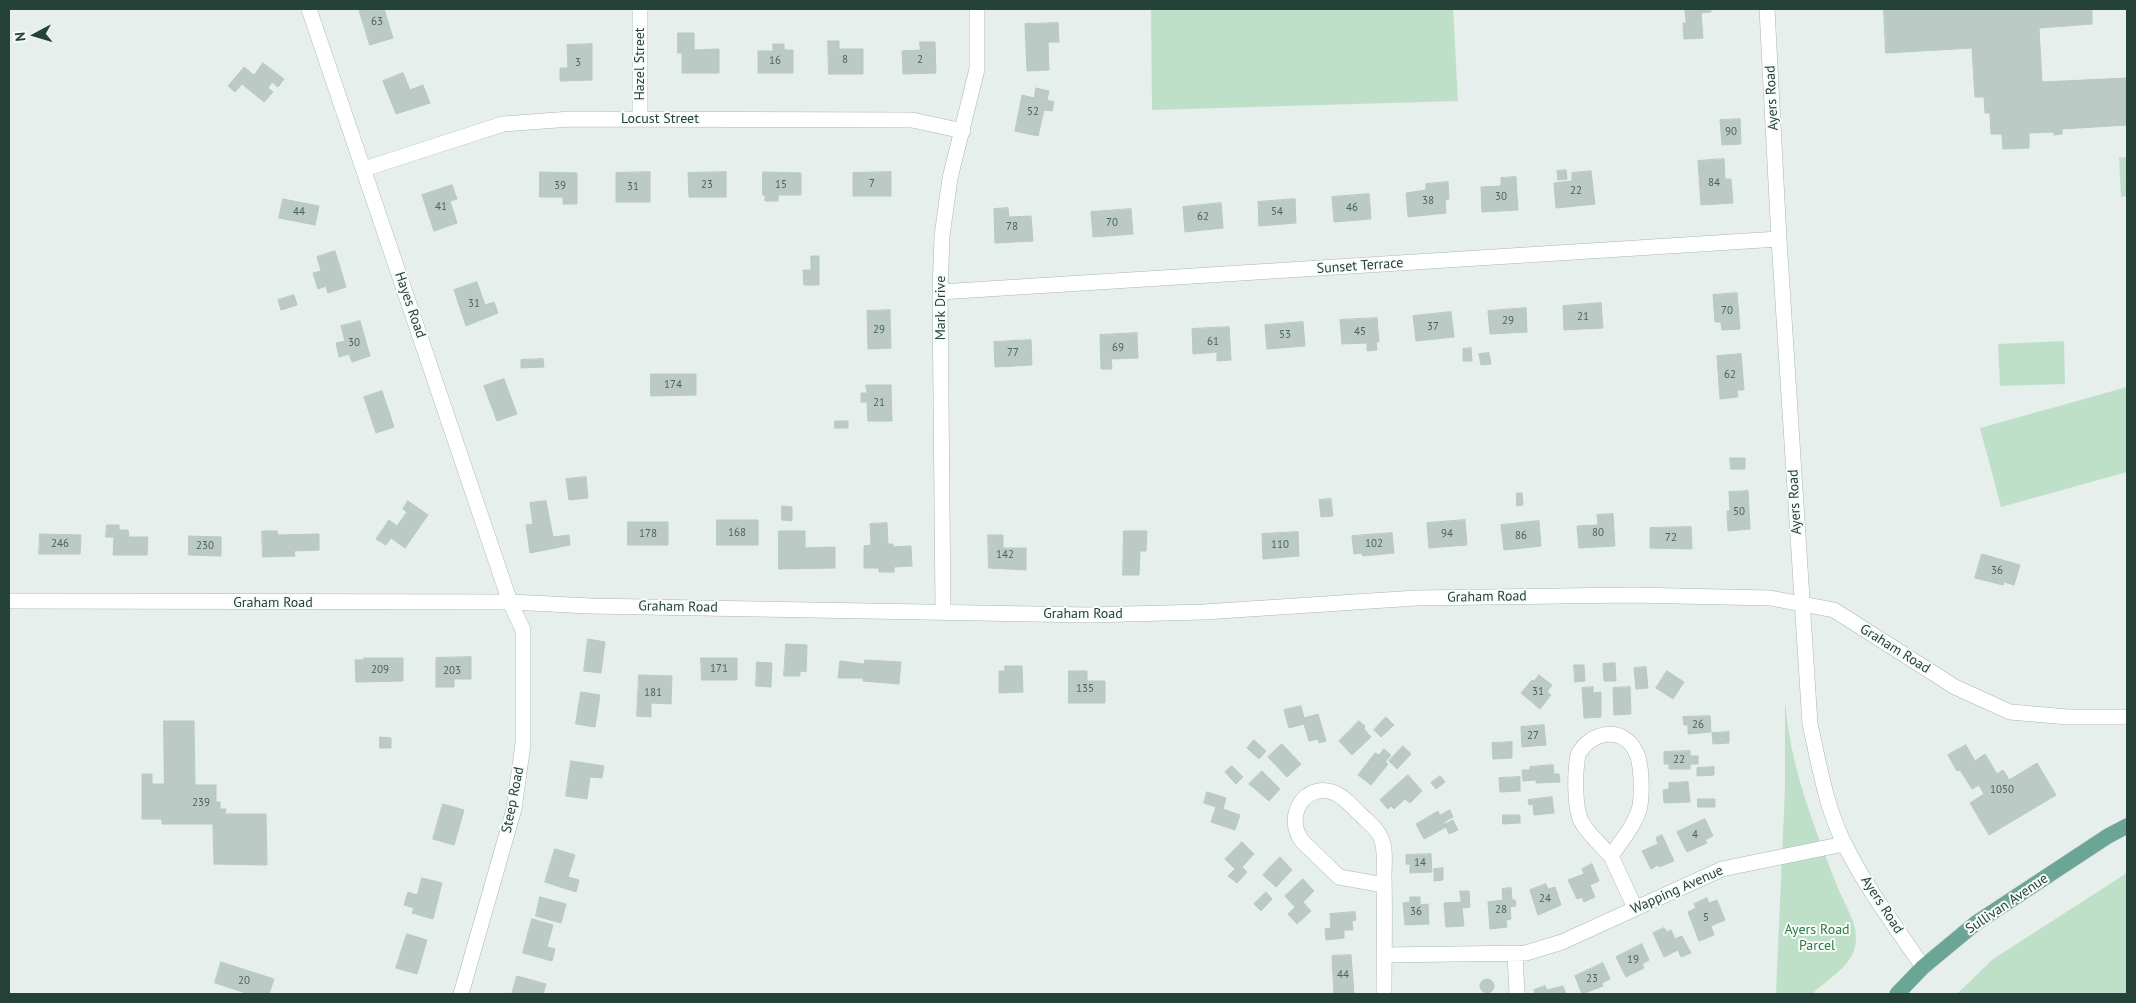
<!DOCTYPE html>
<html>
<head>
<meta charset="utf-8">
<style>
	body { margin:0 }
	#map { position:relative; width:2136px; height:1003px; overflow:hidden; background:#e6efeb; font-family:"PT Sans",sans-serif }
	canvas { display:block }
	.frame { position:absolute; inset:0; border:10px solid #24423a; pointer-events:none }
	.north { position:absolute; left:10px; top:10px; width:50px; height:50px; -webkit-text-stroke:4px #f7fbf9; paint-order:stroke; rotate:264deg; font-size:14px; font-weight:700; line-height:20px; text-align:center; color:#24423a }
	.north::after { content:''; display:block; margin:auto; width:18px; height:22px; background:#24423a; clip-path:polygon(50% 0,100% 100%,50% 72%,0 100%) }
</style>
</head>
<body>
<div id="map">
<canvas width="2136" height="1003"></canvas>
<div class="frame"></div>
<div class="north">N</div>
</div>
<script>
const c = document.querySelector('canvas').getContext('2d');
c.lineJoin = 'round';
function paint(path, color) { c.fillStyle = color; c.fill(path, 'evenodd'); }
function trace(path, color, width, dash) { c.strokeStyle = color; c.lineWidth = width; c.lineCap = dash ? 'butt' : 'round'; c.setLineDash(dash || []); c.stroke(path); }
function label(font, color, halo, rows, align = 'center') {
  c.font = font + ' "PT Sans",sans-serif'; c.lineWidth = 4; c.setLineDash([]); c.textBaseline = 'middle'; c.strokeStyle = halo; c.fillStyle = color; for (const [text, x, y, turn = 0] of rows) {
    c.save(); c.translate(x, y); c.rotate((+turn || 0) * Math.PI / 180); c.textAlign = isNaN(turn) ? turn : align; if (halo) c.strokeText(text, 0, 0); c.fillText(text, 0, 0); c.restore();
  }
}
paint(new Path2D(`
	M1151 9H1453L1458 101 1152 110Z
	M2127 157V196L2121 197 2119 158Z
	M2064 341 2065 384 2000 386 1998 344Z
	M2127 387V472L2001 507 1980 428Z
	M1785 700C1788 742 1799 782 1813 822 1820 842 1828 863 1836 883 1843 903 1860 925 1855 947 1850 968 1826 980 1812 994H1776L1785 788Z
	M2127 873V994H1957L1993 959Z`), '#bfe0c8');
const building = new Path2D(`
	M359 9H384L393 38 370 45Z
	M1685 9H1711V12L1701 13 1703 38 1684 39 1683 23H1686Z
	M1884 9H2092V24L2039 28 2042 82 2127 78V125L2062 129V134L2054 135V132L2029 133V148L2003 149 2002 134H1991L1990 113H1985L1984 97H1975L1972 48 1886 53Z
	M1058 23 1059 42H1048L1049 70 1027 71 1025 24Z
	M678 33H694V50L719 49V73H682V53H678Z
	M828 41H839V49H863V74H829Z
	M920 42H935L936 73 903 74 902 51 920 50Z
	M592 44V80L560 81V68H568L567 45Z
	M773 44H784V50H793V73H758V51H773Z
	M263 63 284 79 278 87 272 82 268 88 273 92 264 102 242 84 235 92 228 86 244 67 254 75Z
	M403 73 410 90 423 85 430 103 396 114 383 81Z
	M1036 88 1049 91 1047 100 1054 102 1052 111 1044 110 1038 136 1015 131 1022 95 1034 98Z
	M1740 119 1741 144 1722 145 1720 120Z
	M1724 159 1725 179H1731L1733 203 1701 205 1698 161Z
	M1566 170 1567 179 1558 180 1557 171Z
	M1591 171 1595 204 1556 208 1554 183 1572 181V173Z
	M540 172 577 173V204H563V197H540Z
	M650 172V202H616V173Z
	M726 172V197H689L688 173Z
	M763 172 801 173V195H778V201H765V195H763Z
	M891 172V196H853V173Z
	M1516 177 1518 210 1482 212 1481 187 1501 186V178Z
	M1448 182 1449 199 1445 200 1446 213 1408 217 1406 193 1426 190V184Z
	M452 185 457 199 450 201 457 223 434 231 422 195Z
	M1369 194 1371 219 1334 222 1332 197Z
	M283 199 319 206 315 225 279 218Z
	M1295 199 1296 223 1259 226 1258 202Z
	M1221 203 1223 228 1185 232 1183 207Z
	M1008 208 1009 217 1031 216 1033 241 995 243 994 209Z
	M1131 209 1133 234 1093 237 1091 212Z
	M335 251 346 287 328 293 326 286 318 289 313 273 321 271 317 257Z
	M811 256H819V285H804L803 270H811Z
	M477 282 485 305 494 302 498 313 466 326 454 290Z
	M1737 293 1740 329 1722 330 1721 322H1715L1713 295Z
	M294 295 297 305 281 310 278 300Z
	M1601 303 1603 328 1564 330 1563 306Z
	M1526 308 1527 332 1490 334 1488 311Z
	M890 310 891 348 868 349 867 311Z
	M1451 312 1454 337 1416 341 1413 316Z
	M1377 318 1379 342H1376L1377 350 1367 351V343L1342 344 1340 320Z
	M360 321 370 356 352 362 349 354 339 357 336 343 345 341 341 326Z
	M1303 322 1305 346 1267 349 1265 325Z
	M1229 327 1231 360 1217 361V352L1193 354 1192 329Z
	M1137 333 1138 358 1111 359 1112 369H1101L1100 335Z
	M1031 340 1032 365 995 367 994 342Z
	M1471 348 1472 361H1463V349Z
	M1489 353 1491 364 1481 365 1479 354Z
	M1741 354 1744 390H1737L1738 397 1720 399 1717 356Z
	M543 359 544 367 521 368V360Z
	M651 374H696V395L651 396Z
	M504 379 517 414 497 421 484 386Z
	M866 385H891L892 421H868L867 402H861V393H867Z
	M382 391 394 427 376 433 364 397Z
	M835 421H848V428H835Z
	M1730 458H1745V469H1731Z
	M586 477 588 498 569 500 566 479Z
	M1748 491 1750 529 1728 531 1727 511H1730L1729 492Z
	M1517 493H1522L1523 505 1517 506Z
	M1331 499 1333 516 1321 517 1319 500Z
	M408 501 428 515 405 548 391 538 386 545 376 539 389 520 397 526 407 512 403 509Z
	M546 501 553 537 569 535 570 545 530 553 526 525 533 524 530 503Z
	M782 506 792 507V521L782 520Z
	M1613 514 1615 546 1579 548 1577 526 1598 525 1597 515Z
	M717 520H758V545H717Z
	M1465 520 1467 545 1429 548 1427 523Z
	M1539 521 1541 546 1504 550 1501 525Z
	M628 522H668V545H628Z
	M887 523 888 544H893V547L911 546 912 566 894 567V572H879V568H864V546L871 545 870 524Z
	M107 525H119V530H128L129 537H148L147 555H113L114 537H106Z
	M1691 527 1692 549 1650 548V528Z
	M262 531H277L278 535 319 534V550L294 551 295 556 263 557Z
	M779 531H805V548L835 547V568L779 569Z
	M1124 531H1147L1146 551H1140L1139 575H1123Z
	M1298 532 1299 556 1263 559 1262 534Z
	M1392 533 1394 553 1363 556 1361 553 1354 554 1352 536Z
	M40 534 81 535 80 554H39Z
	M988 535H1003V548H1026V570L989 568Z
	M189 536 221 537V556L189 555Z
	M1982 554 2020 565 2014 585 2004 582 2003 585 1975 578Z
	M588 639 605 642 601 673 584 671Z
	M786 644 807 645 806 672 800 671V676H784Z
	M471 657V679H454V687H436V658Z
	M364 658H403V681L356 682 355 660H364Z
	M701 658H737V680H702Z
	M865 660 901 662 899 684 863 681V678H838L840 661 864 664Z
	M757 662 772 663 771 687 756 686Z
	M1615 663 1616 681H1604L1603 664Z
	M1574 665H1584L1585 681 1575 682Z
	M1005 666H1022L1023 692 999 693V671H1005Z
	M1646 667 1648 688 1636 689 1634 668Z
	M1069 671H1087V681H1105V703H1069Z
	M1667 671 1684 682 1673 699 1656 688Z
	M639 675 672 676 671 704 651 703V717L637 716Z
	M1539 675 1552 685 1547 692 1551 695 1540 709 1521 693 1532 680 1534 681Z
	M1593 687V693L1601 692V717L1584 718 1582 688Z
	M1630 687 1631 714 1614 715 1613 688Z
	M581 692 600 695 595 727 576 724Z
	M1301 706 1304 718 1318 714 1326 741 1319 743 1318 739 1309 741 1304 724 1289 728 1284 710Z
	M1710 716 1711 732 1688 734V725H1684L1683 717Z
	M1386 717 1394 725 1381 737 1374 730Z
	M164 721H194L195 785H216V802H220V809H226L225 814H266L267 865 214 864 213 824H162V819H142V774H152V784H164Z
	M1359 721 1365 726 1364 729 1371 737 1352 755 1339 741Z
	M1544 725 1546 745 1522 747 1521 727Z
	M1729 732V743L1713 744 1712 733Z
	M380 737 391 738V748H380Z
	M1254 740 1266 751 1259 759 1247 748Z
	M1512 742V758L1493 759 1492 743Z
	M1282 744 1301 764 1287 777 1268 757Z
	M1966 745 1975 761 1985 754 1997 774 2003 770 2009 780 2037 763 2056 795 1989 835 1970 803 1984 794 1979 785 1972 789 1960 770 1957 771 1948 755Z
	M1403 746 1411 754 1397 769 1389 761Z
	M1384 749 1391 755 1385 762 1388 764 1371 785 1358 775 1375 753 1379 755Z
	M1690 751V756H1698V764H1690V769H1669V764H1664V752Z
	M571 761 604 766 602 778 590 777 587 799 566 796Z
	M1553 765 1554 774H1559L1560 782 1536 783V780L1523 781 1522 770H1530V767Z
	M1232 766 1243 777 1236 784 1225 772Z
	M1714 767V775L1697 776V768Z
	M1262 771 1280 789 1269 801 1249 784Z
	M1408 775 1422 791 1410 803 1405 799 1394 809 1391 806 1388 809 1380 800Z
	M1440 776 1445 782 1436 789 1431 783Z
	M1520 777V791L1500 792 1499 778Z
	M1688 782 1690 802 1664 803 1663 790 1669 789V783Z
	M1207 792 1226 798 1223 809 1240 815 1235 830 1211 822 1216 807 1204 803Z
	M1552 797 1554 813 1534 815 1533 804 1529 805 1528 800Z
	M1698 799H1715V807H1698Z
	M443 804 464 810 454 845 433 839Z
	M1450 810 1453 817 1444 822 1445 824 1453 820 1458 830 1449 834 1446 827 1424 839 1416 824 1438 811 1440 815Z
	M1503 815H1520V823L1503 824Z
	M1705 819 1713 836 1705 840 1707 843 1687 852 1677 832Z
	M1662 835 1674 861 1659 867 1658 865 1651 869 1642 851 1658 844 1656 838Z
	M1242 842 1254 854 1242 867 1247 872 1237 883 1228 876 1235 869 1225 859Z
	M555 849 575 855 568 877 579 880 576 892 545 882Z
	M1431 854 1432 872 1410 873V864H1406V855Z
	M1280 857 1292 870 1276 887 1263 875Z
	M1592 864 1599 881 1590 885 1595 897 1584 902 1582 897 1577 899 1568 880 1584 874 1582 869Z
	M1443 868V880L1434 881V869Z
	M422 878 442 883 433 919 412 913 414 908 404 905 408 892 417 895Z
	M1303 879 1314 891 1303 902 1311 911 1297 924 1288 914 1295 907 1285 896Z
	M1546 884 1548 889 1555 887 1561 905 1538 915 1530 890Z
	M1511 888 1512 900H1515L1516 906 1510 907 1511 919 1506 920 1507 927 1490 929 1488 902 1503 900 1502 889Z
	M1460 891H1469L1470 907 1462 908 1464 926 1446 927 1444 903 1461 902Z
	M1266 892 1272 899 1261 911 1254 904Z
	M540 897 566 904 561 923 536 916Z
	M1410 897H1420V905L1428 904 1429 924 1405 925 1403 903 1410 902Z
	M1707 898 1709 903 1717 900 1725 920 1711 926 1714 935 1699 941 1688 912 1696 908 1694 904Z
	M1355 912 1356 920 1352 921 1353 930H1344V938L1326 940 1325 929 1331 928 1330 914Z
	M532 919 553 925 547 947 555 949 552 961 523 953Z
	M1664 928 1667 932 1671 930 1675 939 1682 936 1691 953 1681 957 1678 950 1664 957 1653 933Z
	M407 934 427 940 417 974 396 968Z
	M1642 944 1649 960 1642 964 1644 968 1626 977 1616 957Z
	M1351 955 1354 994H1334L1332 956Z
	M221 962 274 979 269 994H249L215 983Z
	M1603 963 1610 979 1602 983 1603 986 1582 994 1575 976Z
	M517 976 546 984 543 994H512Z
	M1480 986a7 7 0 1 1 14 0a7 7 0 1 1-14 0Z
	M1545 986 1547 990 1563 986 1566 994H1535L1534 990Z`);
paint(building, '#bbcac4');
trace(building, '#b8c9c2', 1);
const minor = new Path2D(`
	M309 9 510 602 523 630V744L514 809 461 994
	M640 9V119
	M1767 9 1779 239 1810 724C1819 764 1826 808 1845 845 1866 888 1896 927 1923 967
	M364 169 503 124 571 119 912 120 963 131
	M940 292 1779 239
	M9 601 510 602 590 606 1089 615 1204 612 1416 598 1632 595 1770 598 1834 610 1955 687 2010 712 2068 717H2127
	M943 611 940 292 942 236 950 178 977 69V9
	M1611 856C1601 845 1588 834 1581 821 1574 806 1575 771 1578 755 1590 731 1623 725 1636 752 1642 763 1642 794 1640 806 1636 824 1621 841 1611 856L1635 908
	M1515 954 1517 994
	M1384 955 1526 953 1562 942 1722 869 1844 844
	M1384 994C1384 955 1385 915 1384 876 1384 864 1386 849 1381 838 1377 828 1368 822 1361 815 1353 808 1345 797 1335 793 1304 781 1284 817 1302 841L1339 877 1384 885`);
const major = new Path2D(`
	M1897 994 1923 967 1976 923 2108 836 2127 826`);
trace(minor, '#a8b8b2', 16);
trace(major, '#c2cac8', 16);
trace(minor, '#fff', 15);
trace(major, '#6aa596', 15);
label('11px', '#4a645c', null, [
	["63",377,22],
	["8",845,60],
	["2",920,60],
	["16",775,61],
	["3",578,63],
	["52",1033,112],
	["90",1731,132],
	["84",1714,183],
	["7",872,184],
	["23",707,185],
	["15",781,185],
	["39",560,186],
	["31",633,187],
	["22",1576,191],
	["30",1501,197],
	["38",1428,201],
	["41",441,207],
	["46",1352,208],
	["44",299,212],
	["54",1277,212],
	["62",1203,217],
	["70",1112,223],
	["78",1012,227],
	["31",474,304],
	["70",1727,311],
	["21",1583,317],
	["29",1508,321],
	["37",1433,327],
	["29",879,330],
	["45",1360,332],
	["53",1285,335],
	["61",1213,342],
	["30",354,343],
	["69",1118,348],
	["77",1013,353],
	["62",1730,375],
	["174",673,385],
	["21",879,403],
	["50",1739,512],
	["168",737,533],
	["80",1598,533],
	["178",648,534],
	["94",1447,534],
	["86",1521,536],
	["72",1671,538],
	["246",60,544],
	["102",1374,544],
	["110",1280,545],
	["230",205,546],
	["142",1005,555],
	["36",1997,571],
	["171",719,669],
	["209",380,670],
	["203",452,671],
	["135",1085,689],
	["31",1538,692],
	["181",653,693],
	["26",1698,725],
	["27",1533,736],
	["22",1679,760],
	["1050",2002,790],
	["239",201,803],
	["4",1695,835],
	["14",1420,863],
	["24",1545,899],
	["28",1501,910],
	["36",1416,912],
	["5",1706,918],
	["19",1633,960],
	["44",1343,975],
	["23",1592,979],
	["20",244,981]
]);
label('14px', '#24423a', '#f7fbf9', [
	["Hazel Street",640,64,-90],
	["Ayers Road",1772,98,-93],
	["Locust Street",660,119],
	["Sunset Terrace",1360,266,-4],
	["Hayes Road",410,305,71],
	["Mark Drive",941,308,-90],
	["Ayers Road",1795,502,-93],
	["Graham Road",1487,597,-1],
	["Graham Road",273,603],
	["Graham Road",678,607,1],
	["Graham Road",1083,614],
	["Graham Road",1895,649,32],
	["Steep Road",513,800,-79],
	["Wapping Avenue",1677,890,-24],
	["Sullivan Avenue",2007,904,-34],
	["Ayers Road",1882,905,57]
]);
label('14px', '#2d7a4b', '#f7fbf9', [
	["Ayers Road",1817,930],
	["Parcel",1817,946]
]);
</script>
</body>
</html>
